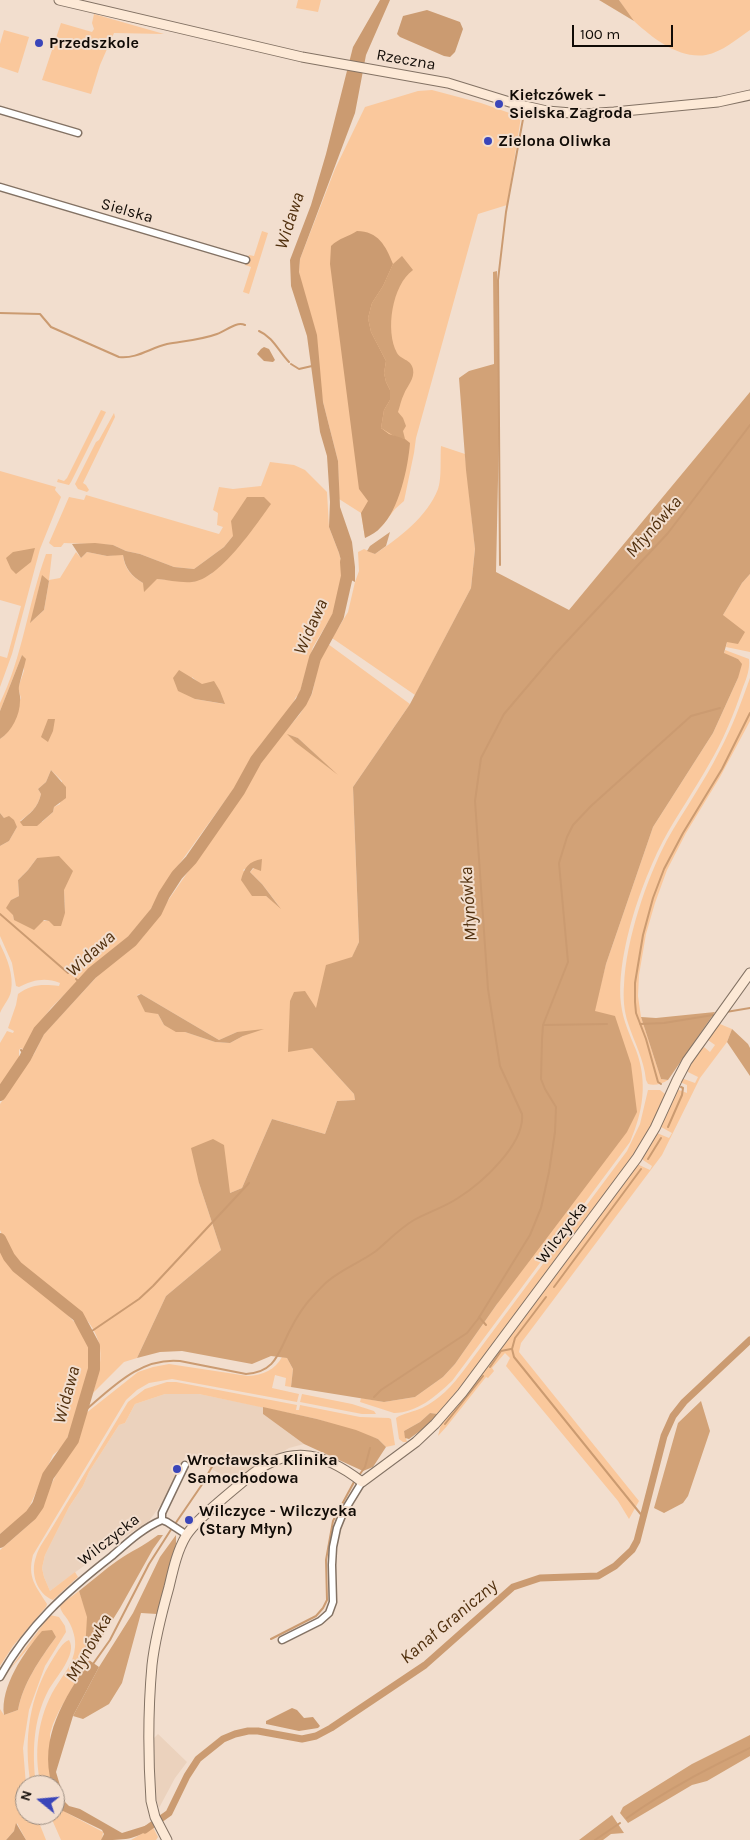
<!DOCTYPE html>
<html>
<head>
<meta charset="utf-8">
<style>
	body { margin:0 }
	#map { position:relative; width:750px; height:1840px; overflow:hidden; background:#f2dece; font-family:Karla,sans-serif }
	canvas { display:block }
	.north { position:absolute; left:15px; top:1775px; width:50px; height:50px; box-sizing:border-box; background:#f2dece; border:1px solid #988a7e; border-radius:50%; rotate:287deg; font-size:14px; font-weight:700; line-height:20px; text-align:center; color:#110b06 }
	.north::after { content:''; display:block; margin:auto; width:18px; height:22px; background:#3a45b9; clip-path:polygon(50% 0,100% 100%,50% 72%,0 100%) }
	.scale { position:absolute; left:572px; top:25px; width:101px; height:22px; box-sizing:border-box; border:2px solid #110b06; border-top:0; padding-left:6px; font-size:15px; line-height:18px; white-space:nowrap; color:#110b06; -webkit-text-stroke:4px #f2dece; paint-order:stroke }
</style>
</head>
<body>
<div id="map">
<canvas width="750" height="1840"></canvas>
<div class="north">N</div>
<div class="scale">100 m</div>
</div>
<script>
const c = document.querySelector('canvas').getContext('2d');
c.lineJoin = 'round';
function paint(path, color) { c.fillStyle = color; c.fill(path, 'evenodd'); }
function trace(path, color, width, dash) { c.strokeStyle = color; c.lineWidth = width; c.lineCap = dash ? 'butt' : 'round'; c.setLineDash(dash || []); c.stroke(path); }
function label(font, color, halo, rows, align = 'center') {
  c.font = font + ' Karla,sans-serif'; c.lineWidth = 4; c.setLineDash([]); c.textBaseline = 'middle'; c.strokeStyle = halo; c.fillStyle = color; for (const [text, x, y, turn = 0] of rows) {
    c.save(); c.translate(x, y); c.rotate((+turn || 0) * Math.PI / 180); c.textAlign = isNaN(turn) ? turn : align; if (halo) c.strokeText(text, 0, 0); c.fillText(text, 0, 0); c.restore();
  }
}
paint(new Path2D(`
	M165 1394H199L263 1407V1414L304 1444 289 1448 249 1472 237 1483 186 1455 165 1499 149 1521 112 1545 50 1591 44 1577 42 1568 45 1555 69 1507 83 1486 89 1472 119 1425 125 1423 135 1404Z
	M158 1734 187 1762 175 1778 159 1808 155 1796 154 1738Z`), '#ebd2bd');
paint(new Path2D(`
	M298 0H321L318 12 296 8Z
	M619 0H750V30C737 39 722 52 706 55 679 59 654 39 635 22 628 16 624 7 619 0Z
	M94 14 164 34 114 33 100 65 91 94 42 80 61 23 92 32 94 29 92 23Z
	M4 30 29 37 18 73 0 67V44Z
	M432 90 481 103 521 117 507 205 478 214 416 438 414 453 404 501 395 509 382 526 365 538 361 513 339 499 338 461 323 402 299 272 300 259 335 169 365 107 418 91Z
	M262 231 268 233 249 294 243 292 251 267 245 265 249 255 254 256Z
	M101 410 106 412 71 482 69 485 57 482 58 479 64 481 67 478Z
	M114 413 115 417 83 483 86 485 89 490 87 492 78 489 75 484 96 442 99 440Z
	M441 446 465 454 475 549 471 588 415 695 332 638 348 612 355 582 359 571 358 552 364 549 375 554C399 538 427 517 438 489 442 479 440 457 441 446Z
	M270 462 294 465 305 470 327 492 329 527 339 553 343 568V576L335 610 313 647 299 695 296 697 291 707 276 727 260 745 240 780 167 881 149 912 123 943 83 976 51 1008 36 1028 23 1050 21 1048 19 1050V1059L0 1086V1043L7 1031 13 1033 14 1031 8 1028 16 1005 18 994C31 984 43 984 59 986L60 983C45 977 33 980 19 987L16 986 12 963 0 936V846L9 841 17 827 4 818 0 813V739L5 735 21 698 18 688 24 671 22 655 0 711V703C23 656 28 603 46 554H52L49 580 60 578 76 552 81 558 87 552 107 556 123 554C124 568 131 576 143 583L157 579 193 582 211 574 233 536 224 547 194 569 174 567 140 554 126 551 113 545 64 543 61 547H54L49 543 69 497 84 500 86 495 219 534 223 527 217 525 218 513 213 510 219 487 233 489 261 486ZM41 579 49 581 44 610 31 622ZM192 677 224 704 195 699ZM51 770 62 781 60 804 54 807 53 812 42 822 20 821C31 813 38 807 41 794L38 789 46 782ZM37 858 64 890 65 913 49 921 14 920 11 900 19 896 18 880 28 870Z
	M0 471 56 487 55 490 61 497 40 549 12 654 0 687V656L7 658 21 606 0 600Z
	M750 574V652L726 647 727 642 723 615 742 583Z
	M328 644 410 704 353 787 359 942 312 1048 354 1094 355 1100 337 1101 325 1134 272 1119 242 1188 230 1193 199 1183 221 1250 166 1296 137 1358 124 1362 93 1393C97 1379 102 1363 100 1348 94 1310 45 1287 20 1263 11 1253 5 1242 0 1230V1104L34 1054 44 1034 103 970 142 938 165 905 245 789 266 754 300 714 312 694 319 662ZM289 735 298 738 333 771ZM262 860 250 872 262 884 279 906 266 896 243 870ZM141 994 219 1040 237 1032 243 1036 230 1043 215 1042 164 1025 158 1014 137 995Z
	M725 650 749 659C750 668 747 678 743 687 734 714 723 741 708 766 694 791 677 815 663 841 655 856 648 873 642 889 630 921 617 970 621 1004 623 1021 630 1035 636 1050 648 1082 643 1112 630 1142L452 1381C436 1396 417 1413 394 1413L360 1402 361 1398 384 1402 415 1397 443 1377 455 1364 497 1304 594 1011 606 964 653 827 713 733 738 678V659L724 654Z
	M750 678V721L720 777 686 833 667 870 655 903 646 934 639 975 638 996 641 1017 661 1079 668 1080C662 1084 654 1086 648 1084L646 1080C644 1059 634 1042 628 1023 624 1011 623 998 624 985 626 940 646 880 667 840 684 810 704 782 719 752 732 728 741 703 750 678Z
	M0 944C7 958 14 975 11 991 10 998 3 1006 0 1013Z
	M720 1024 732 1029 727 1042 700 1078 662 1155 521 1343 519 1352 639 1501 629 1519 618 1501 506 1366 510 1358 505 1353 492 1368 494 1371 488 1378 486 1377 447 1426 438 1436 441 1424 470 1390 637 1164 650 1170 652 1166 643 1160V1156L657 1133 669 1138 672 1133 661 1127V1124L678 1088 679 1090 687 1093V1085L680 1082 682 1079H684L695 1083 698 1077 688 1072C688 1064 697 1053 704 1047L710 1052 715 1045 708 1040 717 1025Z
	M648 1090H660L665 1094 654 1123 643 1141 483 1359 438 1414 430 1413 420 1422 404 1431 407 1442H403L399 1439 396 1418C403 1413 414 1412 422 1408 440 1399 452 1386 464 1370L627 1151 640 1124Z
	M0 1250 16 1273 60 1307 80 1328 90 1348 91 1363 86 1384 67 1439 61 1448 53 1455 27 1512 0 1534Z
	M282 1357 287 1358 293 1369 291 1387 285 1386 286 1378 275 1375 272 1388 299 1394 297 1402 172 1379 149 1383 137 1390 126 1400 33 1555C27 1578 36 1586 47 1604L46 1607 13 1646 0 1666V1550L33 1521 62 1463 71 1450 85 1414 138 1372 153 1367 169 1364 248 1376C263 1375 275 1370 282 1357Z
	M167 1382H176L297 1405 296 1410H299L300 1405 360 1417 389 1418 391 1419 395 1445 386 1447 378 1439 317 1419 199 1394H165L135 1404 125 1423 119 1425 89 1472 83 1486 69 1507 45 1555 42 1568 44 1577 50 1591 75 1572 78 1577 53 1600C37 1594 30 1573 36 1557 38 1549 43 1542 47 1536L128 1402 145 1389Z
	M302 1394 352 1404 374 1411 376 1414H362L300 1402Z
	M79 1591 88 1617 85 1651 91 1655 59 1711 53 1724 50 1734V1778L52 1785H41C33 1754 38 1716 55 1688 63 1675 74 1663 75 1647 76 1639 73 1629 69 1622 66 1616 60 1612 60 1605Z
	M50 1615 59 1617 65 1626 66 1632 45 1666 29 1710 23 1748 26 1785 25 1815H36L46 1840H26L17 1823 14 1831 6 1840H0V1709L4 1715 18 1710C23 1683 40 1659 56 1637L42 1632 6 1674Z
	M69 1640C78 1654 55 1678 48 1691 33 1720 32 1753 36 1785H31C23 1741 29 1695 54 1657 58 1651 62 1643 69 1640Z
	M55 1795 58 1806 67 1813 103 1832 102 1840H61L50 1815H55Z
	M153 1827 158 1837 156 1840H131Z`), '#fac89c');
paint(new Path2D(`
	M599 0H619L634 21Z
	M402 256 413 270C392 285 385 331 397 353 401 360 411 359 413 369 415 379 407 386 404 394 401 400 400 406 398 412L403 418 406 426 403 431 405 439 397 438 381 428 384 410 390 400V390L386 382 384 373 386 361 371 332 368 318 372 303 383 286 393 264Z
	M497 271 499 434 496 572 569 610 750 392V574L742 583 723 615 745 632 738 644 727 642 724 653 738 659 742 664 738 678 713 733 653 827 606 964 595 1011 615 1016 631 1064 637 1112 627 1132 497 1304 455 1364 443 1377 415 1397 384 1402 291 1387 293 1369 287 1358 271 1356 252 1364 182 1351 160 1352 137 1358 166 1296 221 1250 199 1183 191 1148 213 1139 224 1145 230 1193 242 1188 272 1119 325 1134 337 1101 355 1100 354 1094 312 1048 288 1052 290 1001 294 992 305 991 316 1008 326 965 352 957 359 942 353 787 410 704 471 588 475 549 466 470 459 378 469 371 494 364 493 272Z
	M247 497H264L271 504C256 525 219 580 192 582 181 583 168 580 157 579L144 592 143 583C131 576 125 568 123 555L107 556 87 552 81 558 72 544 95 543 113 545 126 551 140 554 174 567 194 569 224 547 233 536 231 521Z
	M390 532 386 546 375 554 367 551 370 546Z
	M35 548 31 562 16 574 11 569 6 558 13 552Z
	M42 575 49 581 44 610 30 623Z
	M22 655 26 659C24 668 21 677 19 686 18 691 21 696 20 701 20 715 12 731 0 739V711Z
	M179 670 202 684 214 681 220 691 225 704 195 699 178 691 173 678Z
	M48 719H55L53 731 48 742 41 737Z
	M287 734 298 738 338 775 295 742Z
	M51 770 66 787V798L54 807 53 812 37 826H23L20 822C30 813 38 808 41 794L38 789 46 782Z
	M0 813 4 818 9 816 14 820 17 827 9 841 0 846Z
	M59 856 73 871 64 890 65 913 61 926H54L49 921 44 920 34 930 14 920 13 915 6 908 11 900 19 896 18 880 28 870 37 858Z
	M262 859 261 871 253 868 250 872 262 884 281 909 266 896H252L241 880C244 868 249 861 262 859Z
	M141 994 219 1040 237 1032 264 1029 243 1036 230 1043 215 1042 185 1032H176L164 1025 158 1014 145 1012 137 996Z
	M715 1012 668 1080 661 1079 641 1017 656 1018Z
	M732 1029 748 1044 750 1048V1076L727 1042Z
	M701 1401 710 1431 688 1496 683 1503 664 1513 654 1508 678 1423Z
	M263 1407 317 1419 356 1430 378 1439 386 1447 373 1467 363 1471 304 1444 263 1414Z
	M430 1413 438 1414 424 1428 409 1439 405 1438 404 1431 420 1422Z
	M158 1535H163L153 1549 120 1608 91 1655 85 1651 87 1617 79 1591C92 1581 104 1570 117 1561 131 1551 144 1546 158 1535Z
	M176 1535V1544L157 1614 141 1613 122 1683 109 1704 83 1719 73 1716 99 1667 133 1613 160 1557Z
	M52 1630 56 1637C40 1659 23 1683 18 1710L4 1715C0 1687 24 1652 42 1631Z
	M750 1735V1756L707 1781 692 1785 628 1823 620 1813 623 1807 692 1764Z
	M612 1815 624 1833 611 1834 603 1840H579Z`), '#d2a277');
paint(new Path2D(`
	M380 0H390L366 55 355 113 300 259 299 272 317 335 323 402 338 461 340 507 352 542 355 567V582L343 576V568L339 553 329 527 330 502 327 456 320 432 307 336 291 286 290 260 311 205 326 154 353 47Z
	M427 10 460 22 463 29 455 52 450 57 444 56 400 37 397 34 403 16Z
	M357 231C378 231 386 246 393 264L383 286 372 303 368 318 371 332 386 361 384 373 386 382 390 390V400L384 410 381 428 389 434 405 439 410 443C408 468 399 510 381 527 377 532 371 535 365 538L361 513 368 501 359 489 330 264 331 246C339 238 348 237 357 231Z
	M264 347 269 349 275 360 273 362 264 361 257 354 261 349Z
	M89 1660 99 1667 73 1716 56 1772 65 1802 69 1806 80 1809 122 1833 151 1824 153 1827C135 1840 124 1840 101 1840L104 1834 102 1830 61 1810C56 1803 55 1794 55 1785H52C38 1737 65 1699 89 1660Z
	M292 1708 297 1710 304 1718 313 1717 320 1726 318 1728 299 1731 266 1724V1721Z
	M16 1823 26 1840H6L14 1831Z`), '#cb9b71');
trace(new Path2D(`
	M0 313 40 314 51 327 119 357C137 359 150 348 167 344 184 341 201 340 217 334 226 331 236 321 245 325
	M259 331C273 337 279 352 289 362
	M291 364 299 369 312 366
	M500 565 498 280 506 212 523 119
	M0 914 68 973
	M76 979 82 985
	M726 1012 750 1008
	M640 1024 664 1023 713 1015
	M544 1025 607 1024
	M21 1050 26 1056
	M661 1084 658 1082 646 1039 636 1013 635 1002V983L643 935 653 898 664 869 683 833 722 769 750 713
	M668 1127 682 1095 683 1088 681 1087
	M648 1159 661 1138
	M554 1287 641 1169
	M546 1297 515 1338 512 1349 514 1357 643 1517
	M479 1317 486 1325
	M89 1333 139 1299 153 1286 249 1183
	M490 1367 501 1351 511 1349
	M374 1397 381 1390 467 1333 478 1319 530 1235 541 1208 549 1172 555 1132 556 1107 545 1089 541 1079 542 1040 543 1025 568 962 559 863 567 837 573 825 591 806 691 716 720 708
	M82 1413C111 1389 139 1357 180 1361L246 1374C275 1372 278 1354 289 1332 296 1318 303 1306 314 1295 319 1290 323 1285 328 1281 342 1269 361 1262 376 1251 388 1241 400 1228 414 1220 428 1212 445 1207 458 1198 482 1183 525 1144 522 1114L500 1066 488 989 475 801 481 758 504 714 555 654 668 533 750 425
	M445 1424 483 1376
	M360 1474 365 1467 370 1448
	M175 1524 201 1486 217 1458
	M271 1639 316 1616 323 1608 327 1600 326 1560 333 1521 354 1482
	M93 1664 110 1640 149 1564 172 1528
	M627 1818C666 1790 707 1769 750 1748
	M595 1840 620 1823`), '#cb9b71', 2);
trace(new Path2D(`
	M145 1830 169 1813 187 1776 198 1759 223 1739 235 1734 248 1731H258L302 1739 316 1736 331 1728 425 1665 513 1587 540 1578 598 1576 615 1566 632 1550 637 1541 664 1436 673 1416 684 1402 750 1340`), '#cb9b71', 7);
trace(new Path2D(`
	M0 1095 25 1058 39 1031 92 973 132 941 156 912 164 895 177 875 191 860 239 791 256 760 301 702 306 692 315 658 338 616 347 576 346 562
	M0 1239 9 1257 17 1267 78 1316 94 1346V1369L73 1440 48 1476 38 1505 31 1515 0 1542`), '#cb9b71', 12);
const street = new Path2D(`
	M0 110 78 133
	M0 187 246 260
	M162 1520V1513L185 1465
	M282 1640 320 1621 329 1613 333 1602 332 1565 333 1547 337 1528 343 1513 362 1482
	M0 1677C27 1627 67 1591 112 1556 127 1543 143 1528 162 1520L167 1522 187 1535`);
const secondary = new Path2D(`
	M59 0 302 57 448 83 516 104 547 111 584 114 614 112 718 102 750 95
	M167 1840 155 1817 151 1801C148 1756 148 1709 152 1665 155 1638 162 1612 169 1587 173 1570 177 1551 186 1536 196 1519 230 1493 246 1479 287 1444 321 1450 362 1482L416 1442 435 1424 462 1393 637 1158 655 1128 677 1080 687 1061 750 973`);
trace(street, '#837264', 9);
trace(secondary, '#837264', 11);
trace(street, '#fff', 6);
trace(secondary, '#fde9d6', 9);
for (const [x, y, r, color] of [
	[39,43,5,"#3a45b9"],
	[499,104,5,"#3a45b9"],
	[488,141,5,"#3a45b9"],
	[177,1469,5,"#3a45b9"],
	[189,1520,5,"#3a45b9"]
]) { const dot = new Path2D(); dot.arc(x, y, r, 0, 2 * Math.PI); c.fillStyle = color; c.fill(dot); trace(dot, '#f2dece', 2); }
label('bold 16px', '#110b06', '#f2dece', [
	["Przedszkole",49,43],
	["Kiełczówek –",509,95],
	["Sielska Zagroda",509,113],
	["Zielona Oliwka",498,141],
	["Wrocławska Klinika",187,1460],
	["Samochodowa",187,1478],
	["Wilczyce - Wilczycka",199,1511],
	["(Stary Młyn)",199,1529]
], 'left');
label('16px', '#110b06', '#f2dece', [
	["Rzeczna",406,60,10],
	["Sielska",127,211,16],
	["Wilczycka",562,1233,-53],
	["Wilczycka",109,1540,-38]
]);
label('italic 18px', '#51300e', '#f2dece', [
	["Widawa",290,221,-72],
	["Młynówka",654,527,-49],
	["Widawa",311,627,-66],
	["Młynówka",469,904,-94],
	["Widawa",91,954,-42],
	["Widawa",67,1395,-75],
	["Kanał Graniczny",449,1622,-40],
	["Młynówka",89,1648,-60]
]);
</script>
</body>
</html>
